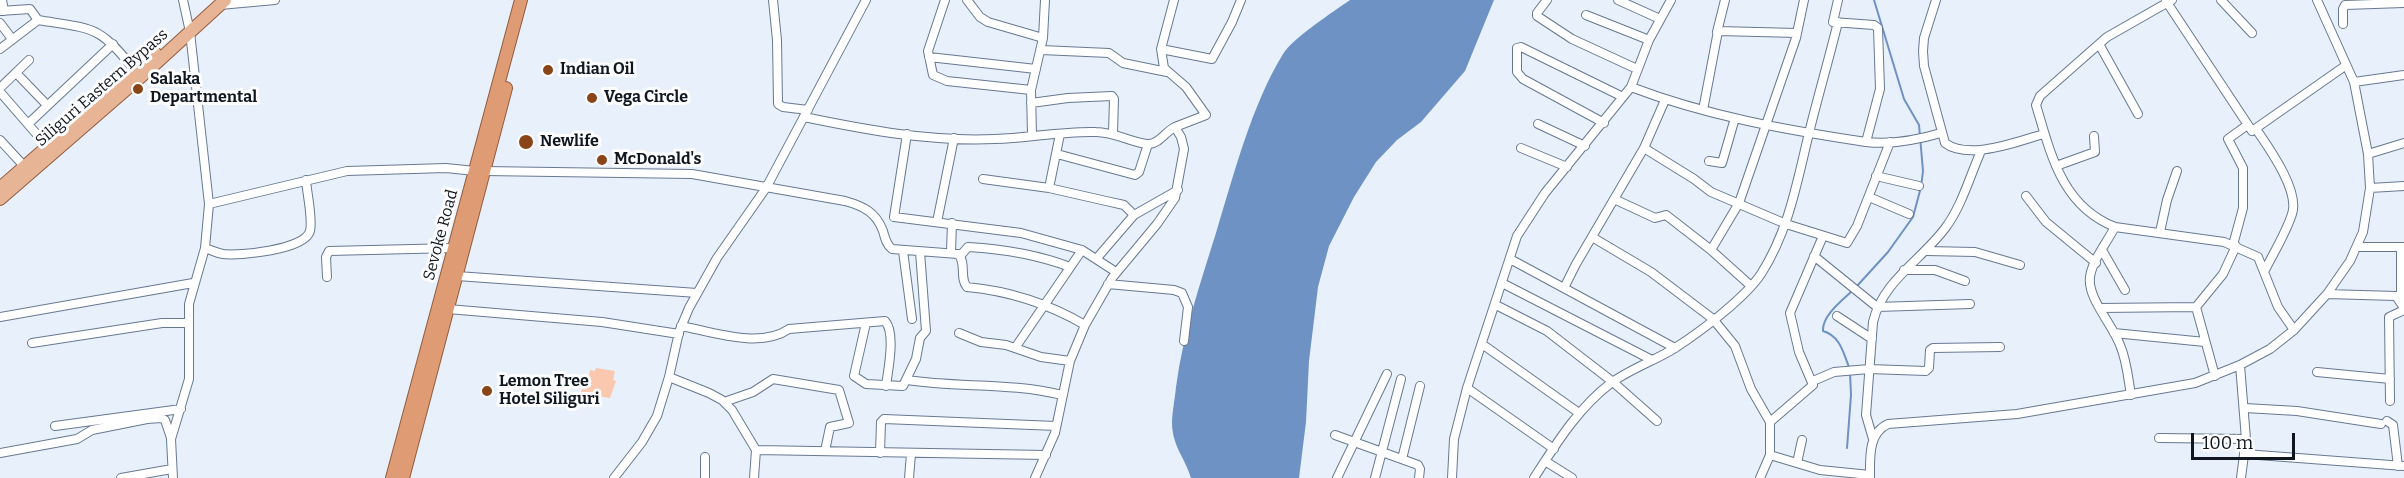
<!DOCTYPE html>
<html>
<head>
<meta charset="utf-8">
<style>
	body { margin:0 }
	#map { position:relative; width:2404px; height:478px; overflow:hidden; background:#e8f0fc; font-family:Bitter,serif }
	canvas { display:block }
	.scale { position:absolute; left:2191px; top:433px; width:104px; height:27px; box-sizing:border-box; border:3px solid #101720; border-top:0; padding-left:8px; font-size:18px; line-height:21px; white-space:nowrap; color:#101720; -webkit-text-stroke:4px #fdfdfd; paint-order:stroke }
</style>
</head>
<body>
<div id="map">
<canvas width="2404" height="478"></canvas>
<div class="scale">100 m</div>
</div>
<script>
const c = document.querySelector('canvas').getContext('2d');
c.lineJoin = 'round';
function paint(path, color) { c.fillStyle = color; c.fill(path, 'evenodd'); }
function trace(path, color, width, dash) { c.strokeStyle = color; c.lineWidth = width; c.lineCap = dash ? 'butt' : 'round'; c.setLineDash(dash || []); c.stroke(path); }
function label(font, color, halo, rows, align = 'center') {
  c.font = font + ' Bitter,serif'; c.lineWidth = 6; c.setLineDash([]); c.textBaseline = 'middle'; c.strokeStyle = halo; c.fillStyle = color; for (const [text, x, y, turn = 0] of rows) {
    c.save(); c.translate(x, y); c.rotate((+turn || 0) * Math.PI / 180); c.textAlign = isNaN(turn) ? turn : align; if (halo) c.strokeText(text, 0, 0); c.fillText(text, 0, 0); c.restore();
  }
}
paint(new Path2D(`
	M596 368 615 371 613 380 616 381 610 398 581 393 584 380 588 381 590 370 595 371Z`), '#f9c8ae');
paint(new Path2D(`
	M1350 0H1494L1465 71 1421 122 1397 140 1376 162 1354 197 1329 246 1318 287 1309 361 1306 422 1299 478H1191C1184 456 1173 447 1172 424 1172 412 1175 399 1176 387 1183 334 1200 284 1216 233 1233 177 1252 104 1283 54 1293 38 1333 12 1350 0Z`), '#6e92c4');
trace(new Path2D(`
	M1857 286 1888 252 1913 217 1921 187 1923 171 1919 125 1904 99 1874 0
	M1849 367C1843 352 1840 336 1823 331 1822 315 1843 300 1853 290
	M1847 448 1851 395 1850 373`), '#6e92c4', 2);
const minor = new Path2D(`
	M2 0 4 11
	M773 0 777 40 778 104 783 107 808 110
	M945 0 928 51 933 75 947 81 1031 90
	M967 0 980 17 988 22 1043 38
	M1174 0 1161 49 1164 68 1186 87 1206 115 1175 127
	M1547 0 1537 13V16L1572 39 1637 69
	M1618 0 1660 19
	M1838 0 1833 22 1874 25 1878 28 1880 89 1866 142
	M1936 0 1924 38 1923 51 1924 66 1945 143C1969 161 2018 141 2044 134
	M2172 0 2107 37 2040 96 2036 105C2051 155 2062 206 2115 227L2224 242 2258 257 2278 307 2294 330
	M2221 0 2252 33
	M2166 1 2252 131 2345 66
	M220 5 275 0
	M0 11 30 9 38 20C93 29 100 25 135 71
	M1586 15 1649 40
	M0 23 12 39
	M2343 24V9L2345 5 2404 3
	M1717 32 1725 0
	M2099 44 2138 114
	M0 49 38 20
	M1161 49 1212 59 1232 22 1241 0
	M1041 50 1109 53 1123 63 1167 72
	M929 57 1036 69
	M20 77 47 105
	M2354 82 2404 75
	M1631 87C1707 116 1786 130 1866 142 1891 145 1917 140 1941 133
	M0 88 29 60
	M0 92 47 146
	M1031 103 1068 98 1112 96 1114 99 1113 133
	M1703 110 1718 31 1797 33
	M804 117C867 130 931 142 995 139 1029 138 1062 131 1096 132 1115 132 1135 144 1149 144 1159 144 1166 131 1175 127L1181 137 1184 149 1175 198 1157 224 1112 278 1085 325 1070 361 1055 433 1035 478
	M1604 123 1523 79 1517 72V48L1521 47 1623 97
	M28 124 113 44
	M1538 124 1585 146
	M2256 129C2269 148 2300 191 2292 214 2286 233 2274 252 2265 270
	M907 134 894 217 1021 233 1082 250 1116 272
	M1032 136 1031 90 1043 38 1045 0
	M0 140 24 166
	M1521 148 1567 167
	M1644 148 1694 179 1711 192 1786 224 1847 243 1857 226 1890 142
	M1057 154 1135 175 1139 172 1148 144
	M2368 154 2404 143
	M1709 161 1722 163 1735 118
	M2056 166 2095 152 2094 136
	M484 171 692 174 845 201C863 206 876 212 883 231 885 238 886 244 892 249L958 254C967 263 959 278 967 287 1010 291 1049 304 1085 325
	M1876 176 1919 186
	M983 179 1049 188 1106 201 1124 205 1134 215
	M1049 188 1060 134
	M2370 188 2404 186
	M2026 196 2046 222 2096 263
	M1869 197 1909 214
	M1614 199 1655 218 1666 215 1711 250 1751 286
	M209 204 347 171 446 168 475 171
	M937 222 954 138
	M2115 227C2107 242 2092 261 2090 277 2087 298 2113 325 2120 345 2127 361 2128 378 2131 395
	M2160 232 2167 200 2177 171
	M1592 237 1651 272 1713 319 1735 346 1751 389 1770 422V455L1820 470 1870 475
	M2233 245 2243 208V168L2228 139 2246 126
	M2357 247H2404
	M2401 247V302
	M205 248C211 250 217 253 223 254 239 256 305 250 310 231 313 219 307 194 306 180
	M1711 250 1739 203 1796 38 1804 0
	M2102 250 2125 290
	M903 251 912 319
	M1927 251 1975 252 2020 265
	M951 252 952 223
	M961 255 968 247C1003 249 1036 254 1070 267
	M1814 256 1877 307 1970 304
	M1097 258 1134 215 1178 190
	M1510 259 1675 348
	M1904 270H1935L1965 281
	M457 276 697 293
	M327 277 326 257 329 251 454 248
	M1502 283 1652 360
	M1108 284 1174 290 1182 293 1188 307 1184 341
	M1564 288 1576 264 1644 148 1665 100
	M2327 294 2396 296 2404 308
	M1496 305 1547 331 1613 382 1657 421
	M2196 307 2223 274 2236 246
	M2100 308 2196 307 2215 376
	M448 309 602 322 679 334
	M1837 316 1872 339
	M0 317 193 283
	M866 323 854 376 866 384 903 386 916 359 920 338 926 331 920 252
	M681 326C713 332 760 349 789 329L885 321C896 333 888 370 886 386
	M959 333 981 342 1006 345 1041 357 1070 361
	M2114 333 2205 342
	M32 343 162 323H187
	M1482 344 1579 413
	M1015 348 1082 250
	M2240 365 2246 439 2241 478
	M2317 372 2390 379
	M669 377 709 393 722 400 732 410 756 450 754 478
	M907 380C958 388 1011 382 1062 395
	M1813 381 1834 372 1869 369 1926 371 1929 368 1930 350 1933 348 2000 347
	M1467 388 1554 449
	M2390 401 2389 317 2404 310
	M724 402 753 392 773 379 839 390 849 423 830 427 825 451
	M2245 408 2297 411 2381 424
	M2387 421 2393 425 2398 466
	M1770 422 1813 385 1799 352 1790 313 1823 236
	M55 426 181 409
	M1335 435 1418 465 1420 469 1419 478
	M2159 438 2246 439
	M1873 439 1866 415 1873 322C1883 280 1922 260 1946 227 1962 205 1970 176 1981 151
	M756 450 1046 455
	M0 453 77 439 92 430 147 419 161 418 165 420 171 438
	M880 453 881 422 884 419 1056 426
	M2245 454 2404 466
	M1402 459 1420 386
	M1545 461 1572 478
	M1797 463 1802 440
	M121 478 172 469
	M173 478 171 439 189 379V304L205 248 209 204 190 32 183 0
	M614 478 642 442 657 416 669 377 679 332 689 308 717 258 766 188 866 0
	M705 478V457
	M909 478 911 454
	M1337 478 1387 374
	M1375 478 1401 379
	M1452 478 1454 439 1467 388 1517 236 1545 193 1631 87 1649 40 1671 0
	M1534 478C1556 444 1578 408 1611 383 1630 369 1654 361 1675 348 1700 332 1745 298 1761 274 1789 230 1797 182 1809 133 1818 96 1829 59 1838 22
	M1760 478 1770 455
	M1870 478C1870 458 1868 433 1888 424L2017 414 2195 383 2240 365 2270 349 2294 330 2327 294 2350 261 2363 232 2370 188 2368 154 2354 82 2317 0`);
const primary = new Path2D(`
	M0 188 155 53
	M0 199 144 74 225 0`);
const trunk = new Path2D(`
	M392 478 521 0
	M403 478 506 88`);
trace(minor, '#677992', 10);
trace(primary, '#915d3f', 14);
trace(trunk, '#915d3f', 14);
trace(minor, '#fff', 8);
trace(primary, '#e7b496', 12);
trace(trunk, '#df9b73', 12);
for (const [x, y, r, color] of [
	[548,70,6,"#894518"],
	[138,89,6,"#894518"],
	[592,98,6,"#894518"],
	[526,142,8,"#894518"],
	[602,160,6,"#894518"],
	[487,391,6,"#894518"]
]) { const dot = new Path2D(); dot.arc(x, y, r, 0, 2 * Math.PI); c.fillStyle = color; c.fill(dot); trace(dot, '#fdfdfd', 2); }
label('bold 16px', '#101720', '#fdfdfd', [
	["Indian Oil",560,70],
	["Salaka",150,80],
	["Departmental",150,98],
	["Vega Circle",604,98],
	["Newlife",540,142],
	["McDonald's",614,160],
	["Lemon Tree",499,382],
	["Hotel Siliguri",499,400]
], 'left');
label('16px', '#101720', '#fdfdfd', [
	["Siliguri Eastern Bypass",102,88,-41],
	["Sevoke Road",441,235,-75]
]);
</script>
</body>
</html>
